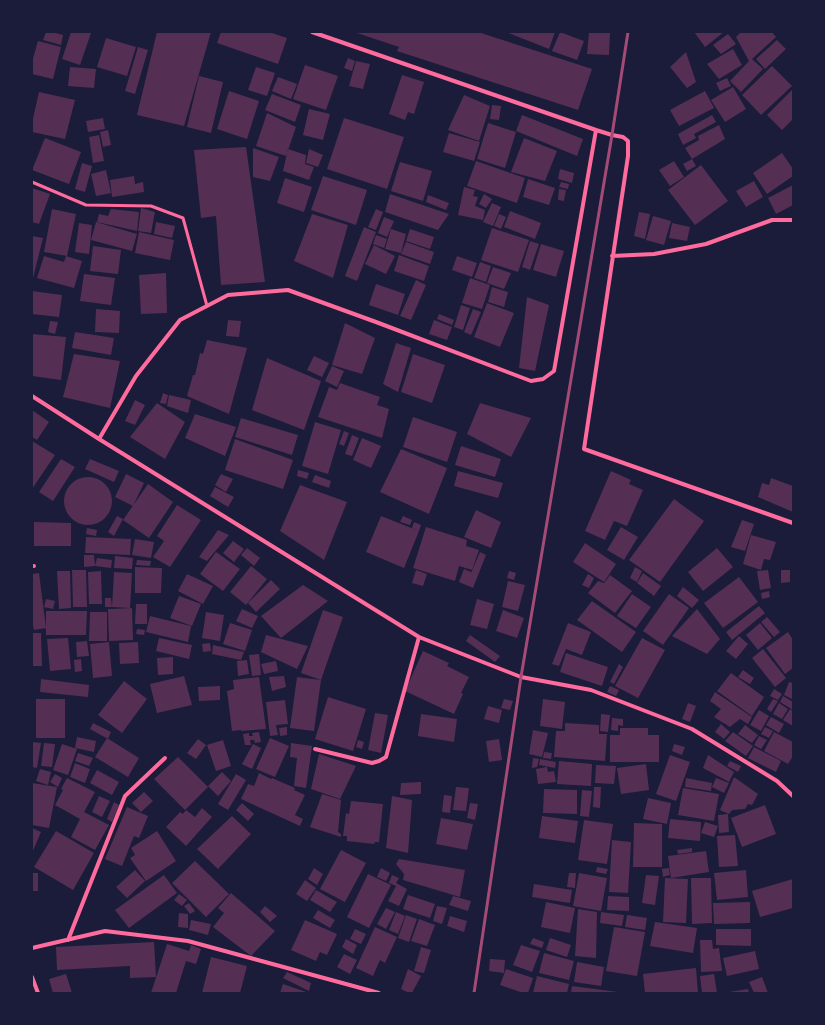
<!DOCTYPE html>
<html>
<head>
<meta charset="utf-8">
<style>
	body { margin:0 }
	#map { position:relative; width:825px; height:1025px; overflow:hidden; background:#1b1b3a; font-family:"Libre Baskerville",serif }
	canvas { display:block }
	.frame { position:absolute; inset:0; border:33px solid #1b1b3a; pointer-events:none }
</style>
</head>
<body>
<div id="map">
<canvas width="825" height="1025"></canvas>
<div class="frame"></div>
</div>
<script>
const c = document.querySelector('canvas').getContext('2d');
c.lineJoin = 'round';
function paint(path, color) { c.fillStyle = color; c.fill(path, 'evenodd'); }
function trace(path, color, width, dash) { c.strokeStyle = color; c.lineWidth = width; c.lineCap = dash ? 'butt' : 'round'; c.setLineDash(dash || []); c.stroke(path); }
paint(new Path2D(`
	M46 32H52L63 35 61 45 43 40Z
	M71 32H88L91 33 80 65 62 59Z
	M157 32H211L184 126 137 115Z
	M221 32H269L287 38 278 64 217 43Z
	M354 32H478L592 69 578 110 397 51 399 47Z
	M506 32H555L549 49Z
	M560 32 584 41 577 60 552 51Z
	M589 32H610L609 55 587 54Z
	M694 32H724L705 47Z
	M741 32H772L776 37 752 59 763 69 741 92 730 81 749 61 736 37Z
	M728 34 736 44 721 54 713 45Z
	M106 38 136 47 127 76 97 67Z
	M777 40 786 49 765 69 756 59Z
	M38 41 61 47 53 79 32 74V62Z
	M138 47 148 50 135 94 125 91Z
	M733 49 742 65 719 79 707 64Z
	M686 52 696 82 687 88 670 67Z
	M348 58 355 61 352 71 344 68Z
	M356 61 370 64 363 89 349 86Z
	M305 65 338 76 326 110 293 99Z
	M772 66 792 86 761 115 742 95Z
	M70 67 96 69 94 88 68 86Z
	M256 67 275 73 267 96 248 90Z
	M402 75 424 82 414 114 408 112 405 120 389 114Z
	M199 76 223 82 211 133 187 127Z
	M278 77 297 84 291 99 272 91Z
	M727 78 731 86 720 91 716 83Z
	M733 87 746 109 725 122 711 100Z
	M793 89V119L782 130 767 115Z
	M229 91 259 101 247 139 217 129Z
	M705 91 714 108 679 126 670 110Z
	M39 92 75 100 65 139 32 132V123Z
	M272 94 301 105 295 122 265 110Z
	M464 95 490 106 479 141 448 130Z
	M492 105 501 106 499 120 490 119Z
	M309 109 330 114 323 140 303 135Z
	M267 113 296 127 286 156 256 146Z
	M522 115 583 139 577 156 516 131Z
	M712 115 716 122 694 134 696 138 683 145 678 134Z
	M103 118 105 129 88 132 86 121Z
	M344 118 404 137 387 189 327 169Z
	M488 123 516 132 505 168 477 159Z
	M719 125 725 139 692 159 685 148 699 140 698 136Z
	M108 130 111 145 103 147 100 132Z
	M449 133 480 142 474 161 443 152Z
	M99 135 104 161 93 163 89 137Z
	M45 138 81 152 69 184 32 170Z
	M524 138 557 151 545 181 511 172Z
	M246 147 265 282 221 285 216 216 201 218 194 150Z
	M253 148 279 157 270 181 253 177Z
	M288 149 306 155 305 164 314 167 309 180 283 171Z
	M309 149 323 155 318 167 306 163Z
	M782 153 793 169V176L767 194 753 173Z
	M692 159 696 166 687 171 683 164Z
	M476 161 525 178 517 203 467 186Z
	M674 161 684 177 670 186 659 170Z
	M400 162 432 171 423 201 391 191Z
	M82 163 92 166 85 192 75 189Z
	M701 165 728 201 695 225 668 190Z
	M560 169 574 173 572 183 558 179Z
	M106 170 111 193 96 196 91 174Z
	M134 176 135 184 143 182 144 192 112 197 110 180Z
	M323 176 367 190 356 225 311 210Z
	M285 178 312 187 304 212 277 203Z
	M528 179 555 188 549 205 523 197Z
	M754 181 763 197 746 207 736 191Z
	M561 182 569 184 568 189 559 187Z
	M793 185V205L776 214 768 198Z
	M464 187 475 190 473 196 478 197 475 206 485 210 483 220 458 215Z
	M32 188 50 194 39 224 32 222Z
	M559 189 566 190 564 201 558 200Z
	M390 194 449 214 438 230 385 212Z
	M484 194 492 199 486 208 479 204Z
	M428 195 449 203 446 210 426 202Z
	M492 203 501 207 493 226 483 222Z
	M141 208 155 212 151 233 138 231Z
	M52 209 76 214 67 256 44 252Z
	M111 209 139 212 137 231 97 222 99 214 108 216Z
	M376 209 383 212 376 230 368 227Z
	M510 211 541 223 535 239 504 227Z
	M639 212 650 214 645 239 634 236Z
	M312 214 348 225 333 278 294 261Z
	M499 214 506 217 501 229 494 226Z
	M653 216 671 221 664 245 646 240Z
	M384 217 394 221 387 237 378 233Z
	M96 222 137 234 132 251 91 240Z
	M156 222 175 226 172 238 154 234Z
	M79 223 92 225 89 254 75 252Z
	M672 223 690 227 687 241 669 238Z
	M364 227 376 232 357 281 345 276Z
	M492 228 529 240 518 272 481 260Z
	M391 229 406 234 401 253 385 249Z
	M410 229 434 237 430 249 406 241Z
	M139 232 174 240 170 260 135 253Z
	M376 235 387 239 384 248 373 244Z
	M32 236 43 238 33 278H32Z
	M530 241 539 244 530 270 522 267Z
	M406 242 434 252 430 264 401 254Z
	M541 244 564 251 556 277 533 270Z
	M374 245 395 256 386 274 365 264Z
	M93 246 121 250 118 274 90 271Z
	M399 255 429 266 424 281 394 271Z
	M44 256 64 262 66 256 82 261 74 288 37 278Z
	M457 256 477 263 472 277 452 270Z
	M480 262 491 266 486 282 474 278Z
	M493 267 511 273 504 289 487 283Z
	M166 273 167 313 141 314 139 275Z
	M84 274 115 278 111 305 80 301Z
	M470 278 490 285 482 309 462 303Z
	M416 280 426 285 411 320 400 316Z
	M376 284 405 294 398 315 369 305Z
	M492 287 508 292 504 307 488 302Z
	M32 291 62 295 59 317 32 314Z
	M527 297 549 305 535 371 519 368Z
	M487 303 514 313 500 347 474 337Z
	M461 305 470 308 463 330 454 327Z
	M96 309 120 311 119 333 95 332Z
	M473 309 481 312 471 335 464 332Z
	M439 314 454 320 452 325 437 319Z
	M228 320 241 321 239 337 226 336Z
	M434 320 452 327 447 340 429 334Z
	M50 321 58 322 55 334 48 332Z
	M345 323 375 338 362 374 332 365Z
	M75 332 114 338 111 355 72 348Z
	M32 334 66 337 61 380 32 376Z
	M207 340 247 348 229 414 187 396 193 375H195L200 353 203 354Z
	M396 343 411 348 398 392 383 384Z
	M74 354 120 361 110 408 63 397Z
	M413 354 445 365 432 403 401 392Z
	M314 356 329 363 322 377 307 370Z
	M267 358 321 381 304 430 252 410Z
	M332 366 344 371 337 387 325 381Z
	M340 383 380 397 377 405 389 409 382 438 318 417 329 387 337 390Z
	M163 393 168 395 166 404 160 403Z
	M169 395 191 400 188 413 167 406Z
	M135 400 145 405 135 425 125 421Z
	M157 403 185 422 165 459 130 437Z
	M480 403 531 418 511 457 467 434Z
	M32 410 49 422 37 440 32 437Z
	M195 414 236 427 225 456 185 438Z
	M413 417 457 432 447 462 403 447Z
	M241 418 298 435 292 455 235 437Z
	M315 422 341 430 328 474 302 466Z
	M344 431 349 433 344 446 339 444Z
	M352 435 359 438 352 456 345 454Z
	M362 438 381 446 371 468 353 460Z
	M235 439 293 460 283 489 225 470Z
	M32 441 55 455 32 489Z
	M461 446 501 459 495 477 455 465Z
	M401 449 447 468 429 514 380 492Z
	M61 459 75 467 53 501 39 492Z
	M90 459 119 471 114 482 85 469Z
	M298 470 309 473 307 479 297 476Z
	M458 471 503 483 498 498 454 486Z
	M611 471 631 480 629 484 643 490 627 526 614 521 605 540 585 531Z
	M126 474 144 483 133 506 115 497Z
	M221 474 233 479 226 492 215 485Z
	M315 475 331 481 329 488 312 482Z
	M64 501a24 24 0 1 1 48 0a24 24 0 1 1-48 0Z
	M771 478 793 486V512L758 497 762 483 769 485Z
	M148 484 173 502 149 538 123 520Z
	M300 485 347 502 324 560 280 531Z
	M215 487 234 497 228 507 210 496Z
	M674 499 704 521 660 582 629 560Z
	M177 505 201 520 170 567 153 557 164 541 157 536Z
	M476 510 501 522 491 548 464 537Z
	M117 516 123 519 114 536 108 532Z
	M381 516 419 531 404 568 366 552Z
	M403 516 412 520 410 525 400 522Z
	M742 520 754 524 745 551 731 547Z
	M34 522 71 523V546H34Z
	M414 522 421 525 419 531 412 528Z
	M426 527 467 540 466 546 479 550 472 570 459 566 455 581 413 568Z
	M621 527 638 537 624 560 607 550Z
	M87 528 97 530 96 536 86 534Z
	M218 530 229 535 207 561 199 557Z
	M751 535 776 542 770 560 764 559 761 570 743 564Z
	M86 537 131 539 130 555 85 553Z
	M135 539 154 542 151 558 132 555Z
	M233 541 244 549 234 562 223 553Z
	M585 543 616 564 604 582 573 562Z
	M247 548 260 558 254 566 241 555Z
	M717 548 733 567 703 591 688 572Z
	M216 552 240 569 223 591 200 574Z
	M480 552 486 555 473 588 459 582 464 569 471 572V573Z
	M84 555H94L95 566 84 567Z
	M115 556 133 558 132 569 114 568Z
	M97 558 112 560 111 568 95 566Z
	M137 560 151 561 150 566 136 565Z
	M251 566 267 579 246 605 230 592Z
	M135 567 162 568 161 593H135Z
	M635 567 642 571 637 582 630 578Z
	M72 570H86L87 607H73Z
	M416 570 427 574 423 586 412 583Z
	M768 570 771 588 760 590 757 571Z
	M781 570H790V582L781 583Z
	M57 571H70L71 608 59 609Z
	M101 571 102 604H89L88 572Z
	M509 571 516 573 514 580 507 578Z
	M114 572 132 573 130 608 112 607Z
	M39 573 46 628 34 630 33 626H32V574Z
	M643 573 661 586 654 596 637 583Z
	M187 574 213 586 203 604 178 591Z
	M588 574 594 578 589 588 582 585Z
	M610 575 632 591 615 613 588 593 598 581 604 583Z
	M739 577 758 602 723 628 704 603Z
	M271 580 280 589 256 612 248 603Z
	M508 581 525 585 518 611 502 607Z
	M303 585 328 601 281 638 261 616Z
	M683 587 699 600 692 608 677 596Z
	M769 591 770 597 762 599 761 593Z
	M632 594 651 607 636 628 617 616Z
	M669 594 689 608 663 645 643 631Z
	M179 596 201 604 192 626 170 618Z
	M105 598H111L112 607H105Z
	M46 599 55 601 53 609 44 607Z
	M477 599 494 604 487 629 470 625Z
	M592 601 636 632 622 652 577 620Z
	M136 604H147V624H135Z
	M759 606 765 613 732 640 726 632Z
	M132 608 133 640 109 641 108 609H112V611V609Z
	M242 609 258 616 252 628 236 621Z
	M697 609 720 639 707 654 672 636Z
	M323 610 343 617 321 680 301 673Z
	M503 610 524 618 517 638 496 631Z
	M46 611H87L86 635H46Z
	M90 612H107V641H89Z
	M206 612 224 615 220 641 202 638Z
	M150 616 191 626 188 642 146 632Z
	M767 617 780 632 774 637 761 622Z
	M230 623 252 630 245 651 223 644Z
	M568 623 591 632 582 655 566 649 559 666 552 664Z
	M760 623 772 638 758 650 746 635Z
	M137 629 145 630 144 635 136 634Z
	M788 632 793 640V668L785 674 766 648Z
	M32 633H41L42 666H32Z
	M266 635 308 646 297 669 261 652Z
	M470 635 500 656 495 662 466 641Z
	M739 636 748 644 736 659 726 651Z
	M68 638 71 669 50 671 47 639Z
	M159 638 192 645 189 659 156 651Z
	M642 638 665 650 638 698 615 686Z
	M87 641 89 656 77 657 76 642Z
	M109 642 112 676 93 678 90 644Z
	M138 642 139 663 120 664 119 643Z
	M210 643 211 651 203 652 202 644Z
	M213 645 244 652 241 660 212 654Z
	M763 649 786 678 775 687 752 658Z
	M423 651 449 663 447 666 469 677 461 693 463 694 454 714 405 691Z
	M566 653 608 667 602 686 560 672Z
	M259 654 261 675 252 676 249 655Z
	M173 657V674L158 675 157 658Z
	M81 659 82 671 75 672 74 660Z
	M247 660 249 674 238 676 237 661Z
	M276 661 278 671 264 674 261 664Z
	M619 664 623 667 614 684 610 682Z
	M743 670 754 678 750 684 738 677Z
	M731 673 764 697 752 716 717 691Z
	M184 676 192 705 157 713 150 684Z
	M284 676 286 687 272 691 269 677Z
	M259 677 266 729 241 731V730L232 731 227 691 234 689 233 680Z
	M297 677 321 680 314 731 290 728Z
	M41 679 89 685 88 697 40 692Z
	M124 681 147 699 122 733 98 715Z
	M789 682 793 683 792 699 784 695Z
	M220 686V700L199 701 198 687Z
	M610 686 619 690 616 696 607 692Z
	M774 689 782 694 778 700 770 696Z
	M715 692 752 717 748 724 740 719 730 727 714 717 721 709 710 701Z
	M783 696 793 702V710L780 702Z
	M328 697 366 709 353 751 315 739Z
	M36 699H65V738H36Z
	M504 699 513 701 510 710 501 708Z
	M543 699 565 702 562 729 540 726Z
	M773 699 778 701 771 712 767 709Z
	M285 700 288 724 276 725 278 735 270 736 266 702Z
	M688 703 696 706 690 722 682 719Z
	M779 703 788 709 782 719 773 714Z
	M488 706 502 710 499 723 484 719Z
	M790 709 793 711V726L783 720Z
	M759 710 769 716 761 731 750 725Z
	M375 713 388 715 381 753 368 750Z
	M421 714 457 719 454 742 418 736Z
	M601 714 610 715 608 732 600 731Z
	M771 717 784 724 779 733 766 725Z
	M612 718 623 719V726L618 725V731L611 730Z
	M93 723 111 732 108 739 90 729Z
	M565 723 599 725V734H607L605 761 554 757 556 731H565Z
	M721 724 730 732 724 739 715 732Z
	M745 725 758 735 752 743 738 734Z
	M287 727V735L280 736 279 728Z
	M765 727 773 731 769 738 761 734Z
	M620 728H648V735H659V762H610V735H620Z
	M533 730 548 733 542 757 529 754Z
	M259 732 261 742 255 743 254 740H250L251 745H245L243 734 249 733V736H253L252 733Z
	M733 732 753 746 746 756 725 741Z
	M774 732 793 742V756L788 764 764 751Z
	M759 736 767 740 761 749 754 745Z
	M77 737 96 741 94 752 75 748Z
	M107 738 139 758 128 777 95 757Z
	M270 738 289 746 275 777 256 769Z
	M198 739 206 745 196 759 187 753Z
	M499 739 502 760 489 762 486 741Z
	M223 740 231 766 216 771 207 745Z
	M358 740 364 742 362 749 356 747Z
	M32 742 41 743 37 768 32 767Z
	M44 743 55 744 52 767 41 766Z
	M291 743 312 746 306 788 294 786 297 758 290 757Z
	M62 744 77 749 68 775 53 770Z
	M253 744 261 748 252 769 242 764Z
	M674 744 685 747 682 755 672 751Z
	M754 747 781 761 776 772 748 758Z
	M544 752 552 753 551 759 543 758Z
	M78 753 93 758 89 766 75 761Z
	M319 754 356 766 340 799 311 789Z
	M670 755 690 762 676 801 656 794Z
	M708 755 734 772 729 782 703 768Z
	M178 757 208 787 185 810 154 779Z
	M533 758 539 759 537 767 532 768Z
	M540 759 556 762 555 768 539 765Z
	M559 761 592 764 591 786 557 784Z
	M730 761 741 766 738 772 727 766Z
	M75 763 90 769 85 783 70 777Z
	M646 764 649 790 621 794 617 768Z
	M596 765 616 766 614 784 595 783Z
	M547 767 548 772 554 771 556 782 538 784 536 769Z
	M40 769 51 772 48 785 36 781Z
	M97 770 119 782 112 795 90 783Z
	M222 772 231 781 218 796 208 786Z
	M259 773 271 779 272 778 295 788 294 790 305 795 295 815 303 819 300 826 241 799 248 784 254 786Z
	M55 774 62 778 58 787 50 782Z
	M236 774 246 780 228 810 218 804Z
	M734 777 758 794 752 805 748 804 745 809 732 810 729 814 720 810Z
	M67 778 95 792 84 812 109 825 95 850 71 837 80 819 55 805 63 790 61 789Z
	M686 778 712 783 711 791 685 787Z
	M716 778 729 783 724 793 712 787Z
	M421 782V794L400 795 401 783Z
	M32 783 57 787 49 828 32 825Z
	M456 787 469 788 466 811 453 810Z
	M594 787H601L600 808 593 807Z
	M683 788 719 794 714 821 678 815Z
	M544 789 577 790V814L543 813Z
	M582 790 592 791 589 817 580 816Z
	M144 792 153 801 141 812 132 803Z
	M322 794 341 800 338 832 341 834V837L310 827Z
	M444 795 452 796 450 813 442 812Z
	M99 796 110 801 102 817 92 812Z
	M392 796 412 800 408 853 386 848Z
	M648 798 671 803 667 824 643 819Z
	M351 801 383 804 379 842H375L374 844 347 841V836H343L346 813 349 814Z
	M114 802 119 805 112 822 107 819Z
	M242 803 254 814 248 821 236 810Z
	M470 803 478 804 475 820 467 818Z
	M765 805 776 834 742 847 731 818Z
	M127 807 148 816 139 838 134 836 122 866 105 859Z
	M202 808 212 817 186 846 166 827 180 812 183 814 186 810 195 817Z
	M728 814 729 832 719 833 718 815Z
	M232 816 251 834 218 869 197 849Z
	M542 816 578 821 575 843 539 838Z
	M441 818 473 824 467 850 436 844Z
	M670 819 701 822 700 841 668 838Z
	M584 820 613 824 607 864 578 860Z
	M705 822 718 826 714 837 701 833Z
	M634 823 662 824V867H633Z
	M32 828 41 832 32 853Z
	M56 831 94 853 73 890 34 867Z
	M157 831 176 861 146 881 130 858 135 855 131 848Z
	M735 835 738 866 719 867 717 836Z
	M612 840 631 842 628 893 609 892Z
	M692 848V852L678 854 677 850Z
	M341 850 366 863 345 902 320 889Z
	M706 851 709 872 671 878 668 856Z
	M399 859 465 870 460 897 403 880 404 874 396 864Z
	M195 861 229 894 206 917 172 883Z
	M597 867 608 869 606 874 596 872Z
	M314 868 323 874 317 885 308 879Z
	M381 868 390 873 386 881 377 877Z
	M669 868 670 875 663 877 662 869Z
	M135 870 145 881 127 898 116 887Z
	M746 870 748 897 717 900 714 873Z
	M32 873H38V891H32Z
	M569 873H576L575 888 567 887Z
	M579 873 607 878 601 911 573 906Z
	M368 874 391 885 369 928 347 917Z
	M164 875 177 893 129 928 115 910Z
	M392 875 399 878 396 883 407 889 399 906 388 901 396 886 389 883Z
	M646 875 659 876 655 905 642 903Z
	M665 878 688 879 686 923 663 922Z
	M691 878H711L712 923 692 924Z
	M793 879V908L760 917 752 891Z
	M305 880 316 888 307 901 296 894Z
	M534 884 572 890 570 903 532 897Z
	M316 890 337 902 330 912 310 900Z
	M231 893 275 931 251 956 213 927 224 913 218 908Z
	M179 894 187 900 182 906 174 900Z
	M408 895 435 904 430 918 403 909Z
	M453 896 471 901 468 911 449 905Z
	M608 896 629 897V911L607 910Z
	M546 902 575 908 570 933 541 927Z
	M750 902V923L714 924 713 903Z
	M189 903 195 911 190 914 184 906Z
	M265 906 277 916 270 922 260 912Z
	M437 906 447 908 442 924 433 921Z
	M386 908 395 912 386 929 377 924Z
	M578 909 597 912 596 958 575 956Z
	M318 910 335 920 330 928 313 918Z
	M396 912 405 916 398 934 389 930Z
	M601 912 624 915 622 926 600 923Z
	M179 913 188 914V928L178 927Z
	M406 915 417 919 409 942 398 938Z
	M627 915 647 918 645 930 625 927Z
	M450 916 467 921 464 932 447 926Z
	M419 919 435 925 427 946 411 941Z
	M191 920 211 924 208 935 189 930Z
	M305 920 337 934 327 955 320 952 316 961 291 950Z
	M655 922 697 928 693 953 650 946Z
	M375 927 397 937 385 963 380 960 373 976 356 968Z
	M614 927 645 932 637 976 606 971Z
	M355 929 366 934 361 944 350 939Z
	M716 929H751V946L716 945Z
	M533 938 544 942 542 948 530 944Z
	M550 938 571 945 567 957 546 950Z
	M346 939 357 945 353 954 342 947Z
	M700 940H712L713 949 719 948 722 971 701 972Z
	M154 942 156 977 130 978V966L57 970 56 947Z
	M167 944 189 951 191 945 201 949 196 964 186 961 176 993H151Z
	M521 945 540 951 532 972 513 965Z
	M421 947 431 950 424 973 414 971Z
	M755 951 759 969 727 976 723 958Z
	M544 953 574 961 569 980 539 973Z
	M344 954 357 960 350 974 337 967Z
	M211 957 247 966 240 993H202Z
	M490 959 505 960 504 973 489 971Z
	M577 962 604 967 601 986 574 982Z
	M696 968 698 993H645L643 974Z
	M408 969 421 976 412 993H409L401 989Z
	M506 969 533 978 528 993H523L500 985Z
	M287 972 311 983 309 991 283 978Z
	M66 974 72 993H53L49 979Z
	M714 974 717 993H702L700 976Z
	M537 976 569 984 567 993H533Z
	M762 977 768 993H754L749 982Z
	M283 984 309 993H280Z
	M572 986 618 992V993H571Z
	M748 989 749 993H729V992Z`), '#542f53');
trace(new Path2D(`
	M32 182 86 205 151 206 183 218 207 306`), '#ff6b9d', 3);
trace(new Path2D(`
	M312 32 596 130 612 135 623 137 628 141V156L584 449 793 523
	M612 256 654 254 706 244 772 220H793
	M32 396 99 439 419 637 521 677 591 690 692 729 777 781 793 796
	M99 439 136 376 180 320 228 295 288 290 376 322 531 381 543 379 554 371 596 130
	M32 566H34
	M315 749 372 763 379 761 386 757 419 637
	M68 940 125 796 165 758
	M32 948 105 931 188 941 379 993
	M32 977 38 993`), '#ff6b9d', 4);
trace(new Path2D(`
	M474 993 521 677 612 135 628 32`), '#a44b75', 3);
</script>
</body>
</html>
